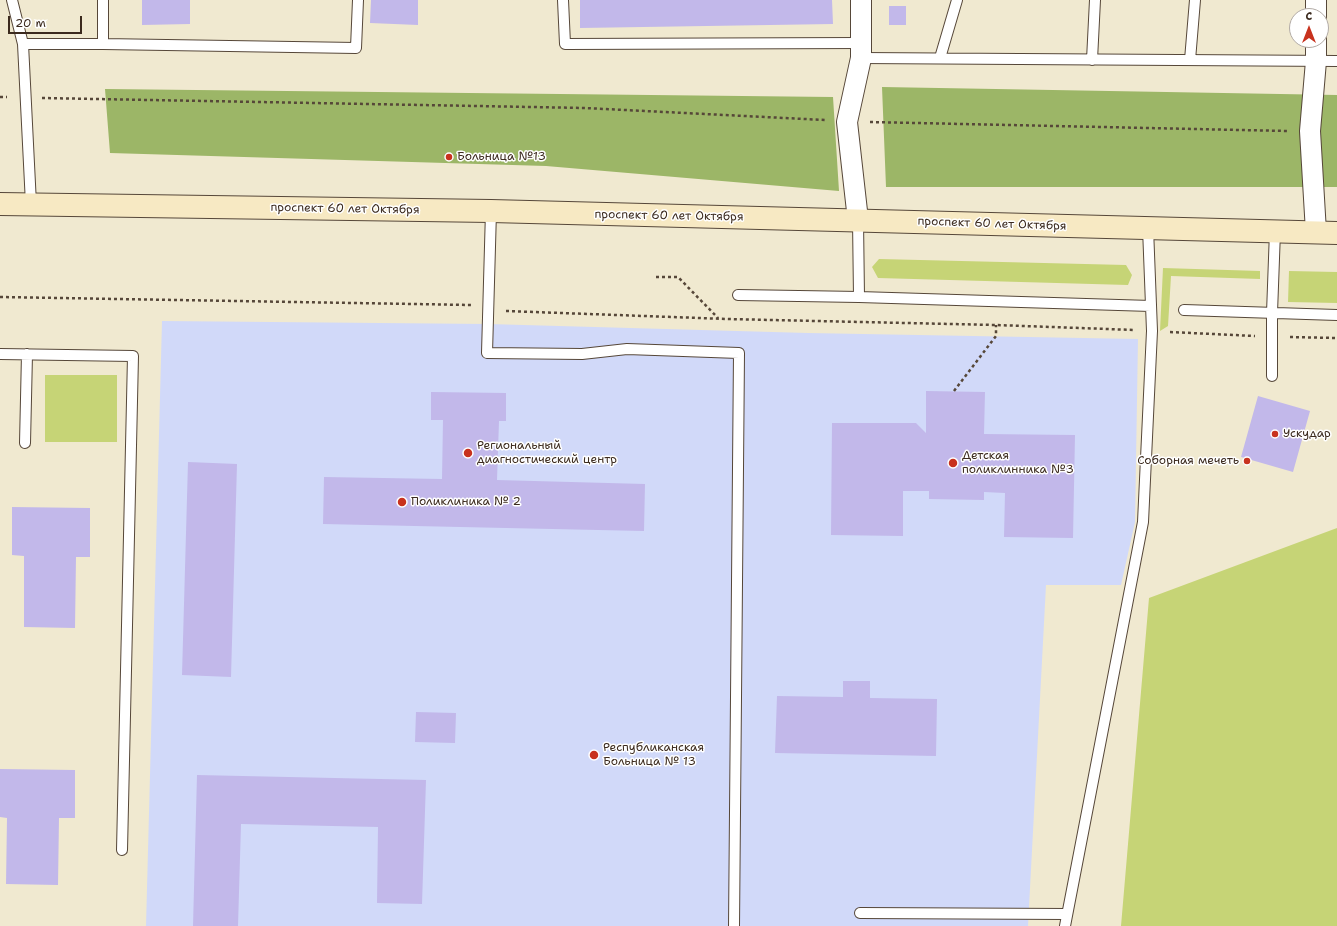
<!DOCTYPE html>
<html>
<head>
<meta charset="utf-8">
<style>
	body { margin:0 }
	#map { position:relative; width:1337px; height:926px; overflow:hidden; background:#f0e9d0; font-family:"Shantell Sans",sans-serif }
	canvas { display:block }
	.north { position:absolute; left:1289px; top:8px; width:40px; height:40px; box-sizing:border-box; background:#fff; border:1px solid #b1aaa5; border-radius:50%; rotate:0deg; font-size:11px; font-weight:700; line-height:16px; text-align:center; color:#3b2a1e }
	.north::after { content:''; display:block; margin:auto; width:14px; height:18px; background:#c8321e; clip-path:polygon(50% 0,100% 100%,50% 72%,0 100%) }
	.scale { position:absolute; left:8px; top:16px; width:74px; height:18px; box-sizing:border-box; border:2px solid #3b2a1e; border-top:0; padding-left:5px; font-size:12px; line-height:14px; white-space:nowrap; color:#3b2a1e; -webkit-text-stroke:3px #fff; paint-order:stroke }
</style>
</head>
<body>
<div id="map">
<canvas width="1337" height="926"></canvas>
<div class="north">С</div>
<div class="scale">20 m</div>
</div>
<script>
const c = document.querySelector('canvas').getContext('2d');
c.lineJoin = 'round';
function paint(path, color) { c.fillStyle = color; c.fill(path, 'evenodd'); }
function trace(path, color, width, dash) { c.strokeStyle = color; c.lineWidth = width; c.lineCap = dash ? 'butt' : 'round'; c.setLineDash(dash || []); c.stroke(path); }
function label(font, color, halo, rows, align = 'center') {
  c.font = font + ' "Shantell Sans",sans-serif'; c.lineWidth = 3; c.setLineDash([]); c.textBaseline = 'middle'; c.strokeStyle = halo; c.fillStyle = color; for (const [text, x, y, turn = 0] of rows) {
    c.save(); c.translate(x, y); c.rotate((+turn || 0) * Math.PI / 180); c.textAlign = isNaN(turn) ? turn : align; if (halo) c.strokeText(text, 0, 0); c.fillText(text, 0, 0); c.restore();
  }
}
paint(new Path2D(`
	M162 321 488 324 808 333 1138 339 1135 522 1121 585H1046L1028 926H146Z`), '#d1d9f9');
paint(new Path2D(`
	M879 259 1126 265 1132 275 1128 285 878 278 872 267Z
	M1163 268 1260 271V279L1171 276 1168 326 1160 331Z
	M1289 271 1337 272V303L1288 302Z
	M45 375H117V442H45Z
	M1337 528V926H1121L1149 598Z`), '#c6d476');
paint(new Path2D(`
	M882 87 1337 95V187H886Z
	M105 89 833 97 839 191 546 166 110 153Z`), '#9cb667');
paint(new Path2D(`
	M142 0H190V24L142 25Z
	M371 0H418V25L370 23Z
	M580 0H832L833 24 580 28Z
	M889 6H906V25H889Z
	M926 391 985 392 984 434 1075 435 1073 538 1004 537 1005 493 984 492V500L929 499V491H903V536L831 535 832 423H916L926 433Z
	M431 392 506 393V421H499L497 480 645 484 644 531 323 524 324 477 442 479 443 420H431Z
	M1258 396 1310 411 1293 472 1241 457Z
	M188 462 237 464 231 677 182 675Z
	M12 507 90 508V557H76L75 628 24 627V556L12 555Z
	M843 681H870V698L937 699 936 756 775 753 777 696 843 697Z
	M416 712 456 713 455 743 415 742Z
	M0 769 75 770V818H59L58 885 6 884 7 818 0 817Z
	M197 775 426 780 422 904 377 903 378 827 241 824 238 926H193Z`), '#c2b8ea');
const lane = new Path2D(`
	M12 0 23 44 31 204
	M563 0 565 44 861 43
	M23 44H103V0
	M103 44 356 48 358 0
	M861 58 1337 61
	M940 58 957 0
	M1092 60 1095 0
	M1190 60 1195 0
	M491 211 487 353 582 354 627 349 739 353 734 926
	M858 220 859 297
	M738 295 859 297 1151 306
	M1184 310 1337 315
	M0 354 133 356 122 850
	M1272 376V313L1275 231
	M25 443 27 354
	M860 913 1067 914
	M1065 926 1143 522 1152 331 1148 228`);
const street = new Path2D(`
	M1316 16V0
	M858 220 847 122 861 58V0
	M1316 232 1310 131 1316 61V40`);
const secondary = new Path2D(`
	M0 204 491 211 1337 233`);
trace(lane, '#564739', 12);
trace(street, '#564739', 22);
trace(secondary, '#564739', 24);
trace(new Path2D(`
	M0 97H7
	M42 98 585 108 825 120
	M870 122 1287 131
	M656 277H678L718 318
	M0 297 472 305
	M506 311 727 319 996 325 1135 330
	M1170 332 1255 336
	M1290 337 1337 338
	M954 391 996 336V325`), '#564739', 2.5, [3, 3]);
trace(lane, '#fff', 10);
trace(street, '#fff', 20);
trace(secondary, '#f7e9c3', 22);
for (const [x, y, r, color] of [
	[449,157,4,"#c8321e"],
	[1275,434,4,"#c8321e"],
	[468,453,5,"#c8321e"],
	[1247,461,4,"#c8321e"],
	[953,463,5,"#c8321e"],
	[402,502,5,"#c8321e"],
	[594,755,5,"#c8321e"]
]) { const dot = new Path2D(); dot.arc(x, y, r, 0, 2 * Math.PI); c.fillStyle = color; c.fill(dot); trace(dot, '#fff', 1.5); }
label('12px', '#3b2a1e', '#fff', [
	["Больница №13",457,157],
	["Ускудар",1283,434],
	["Региональный",477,446],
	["диагностический центр",477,460],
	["Детская",962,456],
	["поликлинника №3",962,470],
	["Соборная мечеть",1239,461,"right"],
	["Поликлиника № 2",411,502],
	["Республиканская",603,748],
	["Больница № 13",603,762]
], 'left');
label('12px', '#3b2a1e', '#fff', [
	["проспект 60 лет Октября",345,209,1],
	["проспект 60 лет Октября",669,216,1],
	["проспект 60 лет Октября",992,224,2]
]);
</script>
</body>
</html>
